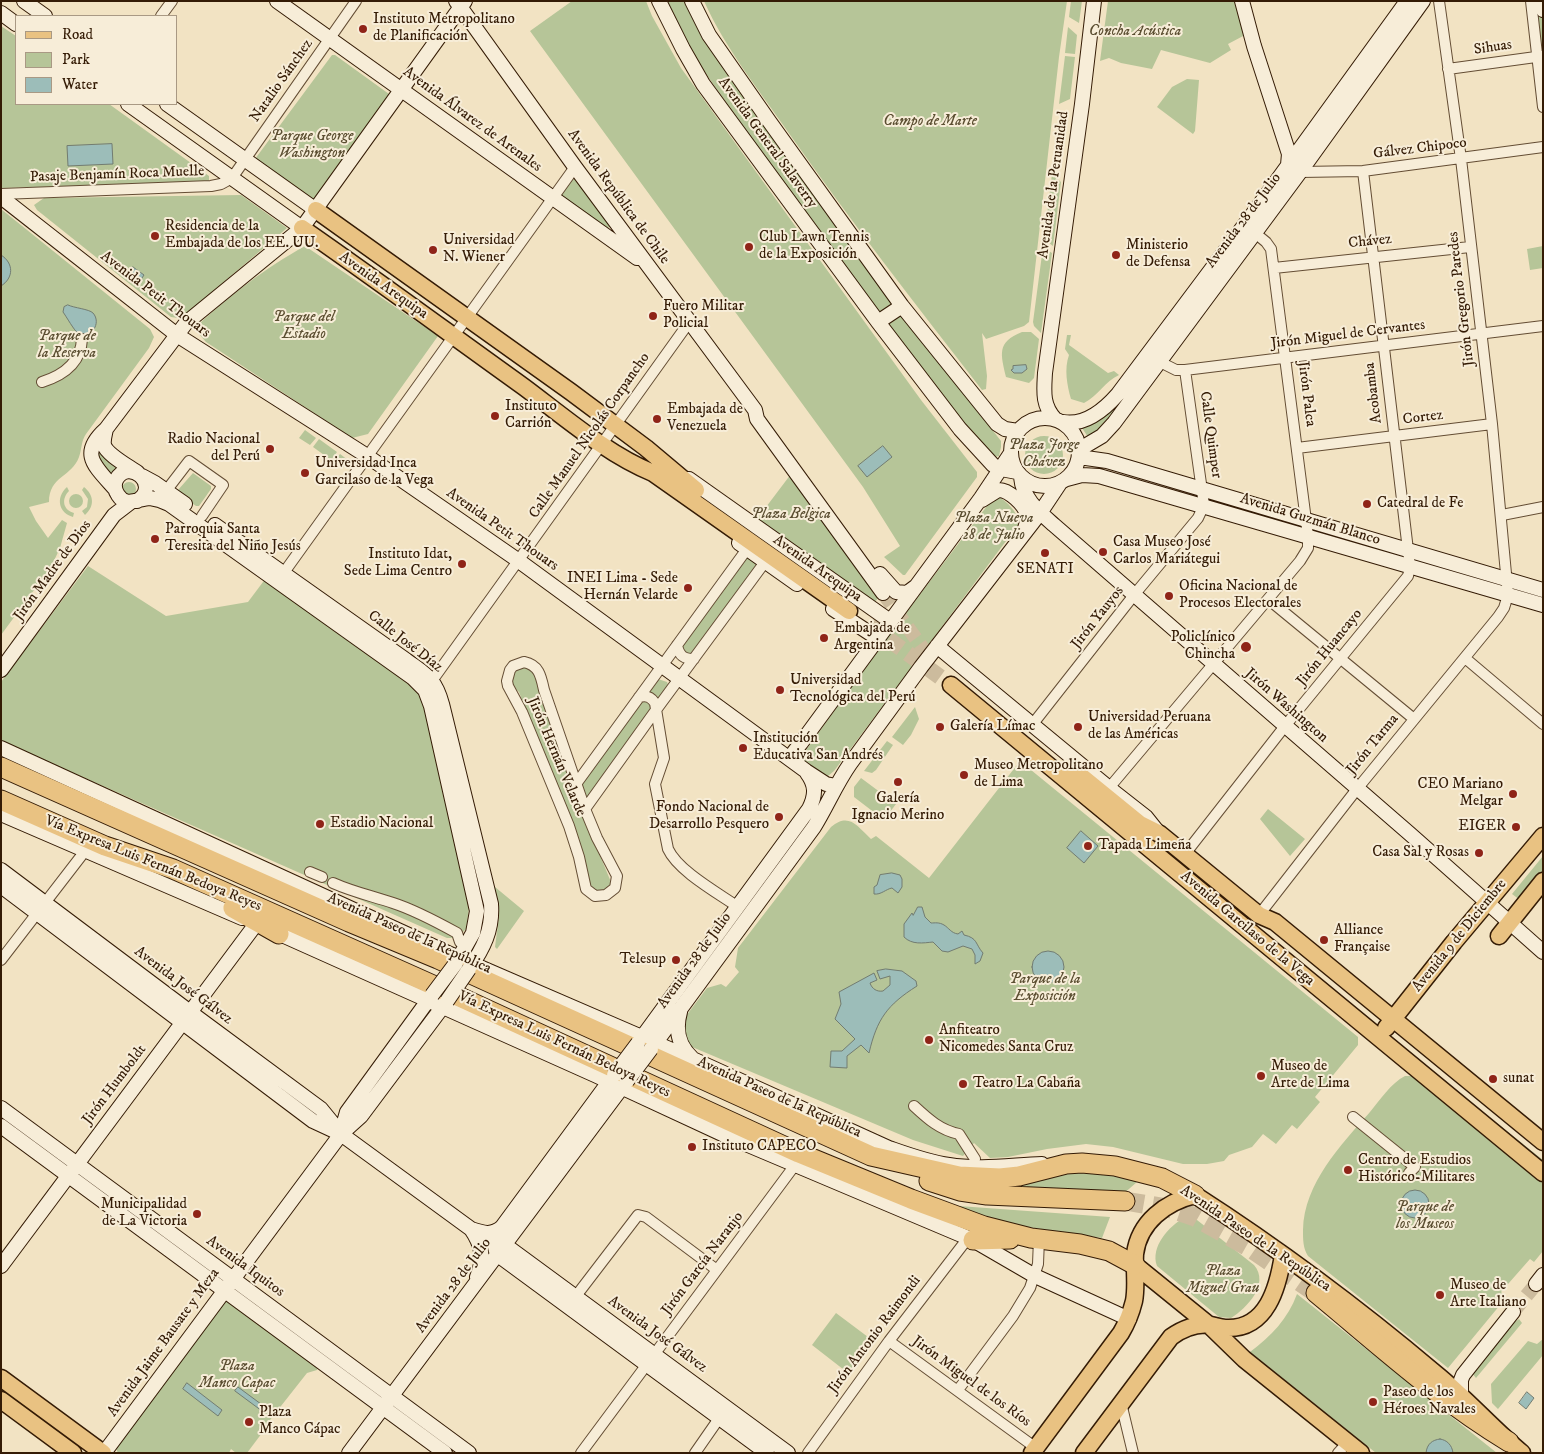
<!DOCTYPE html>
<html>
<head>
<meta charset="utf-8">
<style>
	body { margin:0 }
	#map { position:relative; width:1544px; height:1454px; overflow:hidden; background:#f2e3c3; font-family:"IM FELL DW Pica",serif }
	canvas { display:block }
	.frame { position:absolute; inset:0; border:2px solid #341b05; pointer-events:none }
	.legend { position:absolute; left:15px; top:15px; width:162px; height:90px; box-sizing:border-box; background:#f7edd8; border:1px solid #a99984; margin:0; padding:6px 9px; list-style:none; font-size:15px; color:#341b05 }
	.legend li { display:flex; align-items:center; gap:10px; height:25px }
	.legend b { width:25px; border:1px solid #a99984 }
</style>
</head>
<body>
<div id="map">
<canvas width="1544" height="1454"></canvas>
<div class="frame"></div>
<ul class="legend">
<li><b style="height:6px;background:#e9c282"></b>Road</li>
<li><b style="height:14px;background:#b6c598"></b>Park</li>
<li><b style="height:14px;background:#9cbdb9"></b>Water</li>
</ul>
</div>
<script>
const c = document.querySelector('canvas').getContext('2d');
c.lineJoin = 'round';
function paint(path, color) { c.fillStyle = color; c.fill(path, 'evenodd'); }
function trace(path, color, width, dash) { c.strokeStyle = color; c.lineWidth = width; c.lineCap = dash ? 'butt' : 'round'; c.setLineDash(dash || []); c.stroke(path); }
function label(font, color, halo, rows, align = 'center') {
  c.font = font + ' "IM FELL DW Pica",serif'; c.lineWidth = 4; c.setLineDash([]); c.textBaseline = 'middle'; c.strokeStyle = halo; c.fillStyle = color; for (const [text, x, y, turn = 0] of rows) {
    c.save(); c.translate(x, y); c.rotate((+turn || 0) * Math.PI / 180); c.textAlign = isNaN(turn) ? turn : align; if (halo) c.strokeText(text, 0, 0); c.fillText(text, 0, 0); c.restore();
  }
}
paint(new Path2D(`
	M572 1H646L652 16 681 68 921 400 977 472V477L905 575H903L884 557 900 546 863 487 530 31Z
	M666 1H686L891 300 1001 441V447L999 456 995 457 990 455 888 329 713 84 694 56Z
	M704 1H1067L1059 57 1029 322 1024 326 986 339 982 333 987 376 986 389 982 390C916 305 850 220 788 132 759 90 725 48 704 1Z
	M1071 1H1082L1079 23 1069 17Z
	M1108 1H1235L1245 35 1228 44 1231 50 1210 63 1161 50 1152 69 1121 63 1109 58 1100 61Z
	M1536 3 1543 15V54H1540Z
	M1 26 16 36V104H109L209 176V181L206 183 1 188Z
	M1068 27 1077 35 1075 54 1065 53Z
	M332 55H335L389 94 390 97 313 204 255 159Z
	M1065 56 1075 57 1070 99 1059 104Z
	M1187 79 1199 80 1195 131 1193 134 1157 107 1172 87Z
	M1052 174 1061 182 1053 246 1044 239Z
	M575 175 611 222 610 227 607 228 560 197Z
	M241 195 287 228 184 316 178 318 171 317 37 210 34 205 44 198Z
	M1 209 150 329 154 337 149 348 86 434C81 441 82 449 79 457 72 477 49 476 49 502L29 507 36 521 48 538 62 520 67 523 60 548 51 567 1 635Z
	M305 246 438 336 368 434 352 438 206 342 198 333V325C233 293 264 269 305 246Z
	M1543 246V268L1530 270 1527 249Z
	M1043 247 1052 253 1041 333 1034 326 1033 322Z
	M1022 332H1031L1039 339 1034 378 1029 383 1006 377C1001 355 996 342 1022 332Z
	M1067 335H1071L1069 345 1108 373 1114 371 1119 375C1105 381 1098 396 1084 403L1071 399C1067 385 1064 369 1069 355L1065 349Z
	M1126 394 1099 430 1088 437 1082 428Z
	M305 430 316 438 310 445 299 438Z
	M1025 455a19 19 0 1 1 38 0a19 19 0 1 1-38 0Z
	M319 439 337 452 331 460 313 447Z
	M99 443 124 468 112 478 97 461Z
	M340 454 348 460 343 468 334 462Z
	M193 473 211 486V489L199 506H196L178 493V490Z
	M791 474 879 597 874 603 757 519Z
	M122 489a7 7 0 1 1 14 0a7 7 0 1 1-14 0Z
	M67 487 69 491C61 499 63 510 74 513L73 517C59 513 55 498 67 487Z
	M84 487C94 495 95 506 85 515L82 511 87 507 88 499 82 490Z
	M69 501a7 7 0 1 1 14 0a7 7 0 1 1-14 0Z
	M997 496C1006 500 1021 515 1018 525L834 771 828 776 822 775 803 760 804 753 886 639 990 502Z
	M748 557 759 566 689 657 684 656 682 644Z
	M88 566 166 616 248 602 266 578 417 689 423 700 469 908 466 929 457 938H447L1 741V682Z
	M520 666H528L537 676V684L581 810 611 882V886L601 893 593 891 519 692 511 685V674Z
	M658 679 667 682 669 687 659 701 656 695 648 693Z
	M647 699 654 706 586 801 582 784 643 701Z
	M915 707 919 719 911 735 903 745 892 737Z
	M887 741 893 745 876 770 872 773 864 771Z
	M1020 761 1358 1037V1045L1315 1097 1320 1102 1297 1129 1292 1125 1276 1144 1263 1134 1252 1147 1229 1155 1224 1161 1207 1164H1183L1113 1147 1086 1144 1047 1149 1008 1157 990 1158 974 1143 963 1156 913 1140 685 1044 680 1024 707 988 721 984 726 987 739 972 735 967 738 948 831 827C849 812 857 826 871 839L876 836 929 878Z
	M861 778 896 804 884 820 854 797V787Z
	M1268 809 1305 839 1290 856 1260 819Z
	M1543 856V871L1520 900 1512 894Z
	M495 887 524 911 497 949 495 947 499 916 493 888Z
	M1418 1060 1543 1160V1164Z
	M1405 1076H1414L1543 1180V1251L1534 1262 1530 1259 1501 1292 1503 1294 1501 1296 1505 1299 1448 1368 1308 1256C1303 1248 1303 1240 1303 1230 1304 1183 1341 1145 1370 1112 1380 1100 1391 1083 1405 1076Z
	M1080 1173 1112 1175 1137 1182 1122 1195 1030 1191 969 1182Z
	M959 1206 1110 1217 1102 1238 1008 1224 956 1210Z
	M1184 1218H1191L1197 1220 1254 1265C1270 1284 1247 1308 1231 1318L1219 1317 1157 1266C1150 1247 1169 1226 1184 1218Z
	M1297 1294 1497 1453H1376L1250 1352C1271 1336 1288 1319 1297 1294Z
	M231 1299 318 1364 317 1370 307 1373 270 1420 268 1425 247 1453H236L231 1449 229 1453H118L116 1449 224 1302Z
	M836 1313 872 1340 848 1373 812 1345Z
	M1519 1319 1522 1323 1476 1378 1472 1373 1510 1326Z
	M1543 1339V1355L1498 1409 1492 1403 1491 1384 1528 1341 1537 1344Z
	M1 1385 81 1442 77 1446 1 1392Z`), '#b6c598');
const water = new Path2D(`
	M112 144 113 164 68 166 67 146Z
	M1 255C14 263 14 278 1 286Z
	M133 267 144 275 140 281 129 272Z
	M68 305C74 308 89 309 93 313 102 323 91 340 78 333 75 332 66 316 63 312L64 307Z
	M1026 365 1027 369 1022 373H1014L1011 370 1013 369V366Z
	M883 446 892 457 867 477 858 466Z
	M1081 831 1098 846 1084 863 1067 848Z
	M892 873 900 875 902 879V887L898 893 892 888C886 889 881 895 874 894V887L877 885 880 875Z
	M918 907H922L925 917 931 923C935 923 939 922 944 925 949 928 951 933 958 934L962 931 964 935C978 938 975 944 983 953L980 961 975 964V955L972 949 963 946 948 952 942 951 933 942C923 943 912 945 904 937V924L912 913 913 915Z
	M1032 967a16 16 0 1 1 32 0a16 16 0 1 1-32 0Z
	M886 969 902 971 916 981 917 986C887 1005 877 1019 869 1053L861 1045 847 1056V1068L830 1067 831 1051H842L855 1039 835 1019 841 1004 839 992 874 973 877 980 870 983C872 989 877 992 883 991L890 985V976L880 979 877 971Z
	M1401 1204a14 14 0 1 1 28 0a14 14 0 1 1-28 0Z
	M187 1383 222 1410 218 1416 183 1389Z
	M238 1387 265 1407 262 1411 235 1391Z
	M1527 1392 1534 1398 1526 1409 1519 1403Z
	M1440 1439C1447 1440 1452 1445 1453 1453H1426C1427 1444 1432 1440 1440 1439Z`);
paint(water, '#9cbdb9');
trace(water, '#727c71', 1);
trace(new Path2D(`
	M883 593 927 654
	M1513 1312 1536 1284`), '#ccbb9d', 14, [14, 7]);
trace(new Path2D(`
	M869 625 951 685`), '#ccbb9d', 16, [16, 8]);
trace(new Path2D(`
	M1125 1201 1172 1209 1195 1217 1250 1248 1316 1293`), '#ccbb9d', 19, [19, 9]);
const street = new Path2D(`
	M1531 1 1543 107
	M161 16 172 1
	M1448 69 1543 56
	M1300 172 1363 171 1543 147
	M1 194 211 186 221 184 232 178 356 1
	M1274 268 1470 247
	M1160 362 1176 370H1185L1543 326
	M42 382C64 375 81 362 82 339
	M1297 448 1492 424
	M166 491 189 461 223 485 202 516
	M1502 515 1543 507
	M280 578 575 167
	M1268 599 1414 719
	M677 645C679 656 684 659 694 659
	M1465 658 1543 724
	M524 662C539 665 541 676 544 690L585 809 597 838 617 876 615 888 606 895 595 896 586 889 579 857 569 826 522 712 508 686 507 681 510 670 513 666Z
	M429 685 690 321
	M639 697C647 695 651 697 655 703L664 758 655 784 668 849C678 871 718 893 738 907
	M1032 725 1134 595 1198 518 1204 505 1185 370
	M576 784 747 549
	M1109 788 1300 561 1308 548V536L1271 249 1266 242 1255 233
	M585 809 656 710 765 562
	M1185 854 1285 726 1408 576 1410 567 1363 171
	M310 872 322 877
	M333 883C353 892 372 896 393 903 415 910 437 922 457 933L460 942
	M1259 915 1357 789 1498 617 1504 608 1508 595 1492 424 1461 159 1439 1
	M1 960 85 851
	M914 1106C928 1119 940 1130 959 1134L975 1159
	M1353 1117 1415 1167 1409 1173
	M576 1296 638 1215 646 1217 717 1270
	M889 1341 1036 1448
	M958 1390 1013 1316 1030 1288 1038 1264 1039 1239
	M1121 1403 1133 1453
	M581 1453 795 1165
	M695 1453 720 1417
	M808 1453 889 1341 968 1238
	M1338 1453 1348 1442`);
const secondary = new Path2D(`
	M24 1 45 16
	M277 1 637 258
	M456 1 575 167 755 410 757 419 883 593
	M659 1 683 49 703 84 878 322 960 429 993 465 1001 469 1017 472
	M692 1 709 35 769 121 902 306 997 424 1005 429 1018 431
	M1242 1 1254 46 1289 154 1288 165
	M1538 1 1543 10
	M1 13 16 24
	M128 104 302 228
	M167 104 316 210
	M1 197 177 335 367 456 519 561 806 771 826 784 836 786
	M878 322 902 306
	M1011 452a34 34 0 1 1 68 0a34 34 0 1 1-68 0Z
	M1055 419C1042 405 1044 391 1045 373L1082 104 1094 1
	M1063 422C1085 426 1104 410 1118 394L1255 211 1407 1
	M106 429C105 434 103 440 104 445 107 455 130 467 138 473
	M1080 449 1102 436 1114 423 1300 172 1423 1
	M1079 457 1107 461 1543 590
	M142 476 155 483 185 504
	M1021 477C1023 499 1038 511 1054 525L1410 834 1543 952
	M689 479 890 621
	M1067 479 1082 475 1099 476 1543 605
	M115 489C95 466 78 454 106 429L186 323 302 228 465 1
	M982 500 998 490C1008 489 1025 505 1027 515 1028 521 1026 526 1024 531
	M137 501C162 485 128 457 116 480 114 485 115 491 118 495 126 508 139 498 150 498 158 499 163 501 169 504L413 678 425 690 431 706 477 911 473 933 456 963
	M215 525 406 660C426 675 435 678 442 704L491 904C493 930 483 949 469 969
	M739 543 797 584
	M880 574 896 592 907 593 915 587
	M833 609 877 638
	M937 646 1109 788 1146 817 1158 832
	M1 670 114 515 131 502
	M1 748 459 958 695 1060 889 1148C909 1155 928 1162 949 1165 979 1170 1012 1165 1042 1164
	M797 763 794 752 801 743 981 498 1011 453
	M1 814 242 918
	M1 870 190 1012 321 1109 339 1131
	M1 886 313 1121 341 1134 471 1229C483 1233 492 1236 502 1227L614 1075
	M271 930 595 1075 722 1134 973 1240 1035 1276 1129 1319
	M680 1012C675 1030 678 1045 692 1058
	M638 1043 809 809C816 795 816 785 807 773
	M651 1049 814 827C827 806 836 784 850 764L921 667 1040 513 1060 483
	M1 1108 469 1453
	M1 1126 445 1453
	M341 1133 347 1112 432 995
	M503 1226C498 1236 491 1244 498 1255L767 1453
	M471 1229C482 1245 485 1259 477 1277
	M505 1245 788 1453
	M1 1266 256 924
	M1536 1284 1543 1275
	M1461 1396V1380L1463 1375 1513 1312
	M104 1453 341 1134 361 1116 447 1001
	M349 1453 626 1082`);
const primary = new Path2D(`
	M316 210 571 392 646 448 696 490
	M302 228C377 280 450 334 524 387 563 416 608 455 653 473L849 611
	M951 685 1543 1173
	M1070 767 1140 824 1160 834 1259 915 1275 922 1543 1142
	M1499 936 1543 881
	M1386 1028 1454 942 1543 836
	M1135 1265 1209 1325 1244 1359 1361 1453
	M1 1378 103 1453
	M1 1400 73 1453
	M1032 1453 1121 1333C1127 1323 1131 1313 1134 1301 1137 1286 1134 1269 1135 1254 1139 1222 1166 1202 1195 1195 1279 1249 1359 1309 1435 1373 1466 1398 1492 1428 1522 1453
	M1084 1453 1171 1337C1182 1329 1197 1323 1211 1325 1216 1326 1220 1328 1226 1328 1267 1330 1278 1287 1283 1255`);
const highway = new Path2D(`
	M1 767 349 922 438 959 871 1156 959 1176 1000 1178 1019 1176 1066 1164 1082 1163 1115 1166 1162 1178 1195 1195
	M1 800 105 846 173 869 462 998 799 1153 911 1199 984 1226 1031 1238 1080 1244 1109 1251 1135 1265
	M233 908 279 934
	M929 1181 960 1191 987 1195 1125 1201
	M973 1240 1010 1239
	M1316 1293C1379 1345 1439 1400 1509 1442`);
trace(street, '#644d34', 12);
trace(secondary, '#341b05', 16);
trace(primary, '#341b05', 19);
trace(highway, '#341b05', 21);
trace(street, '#f7edd8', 10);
trace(secondary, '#f7edd8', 14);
trace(primary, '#e9c282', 16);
trace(highway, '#e9c282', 19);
const secondaryBridge = new Path2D(`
	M432 995 456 963
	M447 1001 469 969
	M614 1075 638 1043
	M627 1081 651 1049`);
trace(secondaryBridge, '#341b05', 16, []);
trace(secondaryBridge, '#f7edd8', 14);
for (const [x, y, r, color] of [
	[363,29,5,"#8f2418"],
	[155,236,5,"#8f2418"],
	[749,247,5,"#8f2418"],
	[433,250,5,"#8f2418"],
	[1116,255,5,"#8f2418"],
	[653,316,5,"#8f2418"],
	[495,416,5,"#8f2418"],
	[657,419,5,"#8f2418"],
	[270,449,5,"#8f2418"],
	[305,473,5,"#8f2418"],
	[1367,504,5,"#8f2418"],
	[155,539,5,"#8f2418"],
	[1103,552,5,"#8f2418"],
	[1045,553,5,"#8f2418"],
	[462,564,5,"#8f2418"],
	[688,588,5,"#8f2418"],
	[1169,596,5,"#8f2418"],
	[824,638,5,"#8f2418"],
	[1246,647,6,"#8f2418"],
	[780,690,5,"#8f2418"],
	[940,727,5,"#8f2418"],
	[1078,727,5,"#8f2418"],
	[743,748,5,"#8f2418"],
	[964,775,5,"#8f2418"],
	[898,782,5,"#8f2418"],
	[1513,794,5,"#8f2418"],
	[779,817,5,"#8f2418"],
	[320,824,5,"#8f2418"],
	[1516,827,5,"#8f2418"],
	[1088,846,5,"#8f2418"],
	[1479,853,5,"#8f2418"],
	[1324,940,5,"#8f2418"],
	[676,960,5,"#8f2418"],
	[929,1040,5,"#8f2418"],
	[1261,1076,5,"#8f2418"],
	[1493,1079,5,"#8f2418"],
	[963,1084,5,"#8f2418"],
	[692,1147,5,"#8f2418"],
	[1348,1170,5,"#8f2418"],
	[197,1214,5,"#8f2418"],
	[1440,1295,5,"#8f2418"],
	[1373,1402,5,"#8f2418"],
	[249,1422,5,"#8f2418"]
]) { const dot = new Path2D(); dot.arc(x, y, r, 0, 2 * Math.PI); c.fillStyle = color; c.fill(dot); trace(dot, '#f7edd8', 2); }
label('15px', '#341b05', '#f7edd8', [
	["Instituto Metropolitano",373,20],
	["de Planificación",373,37],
	["Residencia de la",165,227],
	["Embajada de los EE. UU.",165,244],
	["Club Lawn Tennis",759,238],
	["de la Exposición",759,255],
	["Universidad",443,241],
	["N. Wiener",443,258],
	["Ministerio",1126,246],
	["de Defensa",1126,263],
	["Fuero Militar",663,307],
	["Policial",663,324],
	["Instituto",505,407],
	["Carrión",505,424],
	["Embajada de",667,410],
	["Venezuela",667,427],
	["Radio Nacional",260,440,"right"],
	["del Perú",260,457,"right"],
	["Universidad Inca",315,464],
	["Garcilaso de la Vega",315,481],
	["Catedral de Fe",1377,504],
	["Parroquia Santa",165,530],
	["Teresita del Niño Jesús",165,547],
	["Casa Museo José",1113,543],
	["Carlos Mariátegui",1113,560],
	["Instituto Idat,",452,555,"right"],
	["Sede Lima Centro",452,572,"right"],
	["SENATI",1045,570,"center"],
	["INEI Lima - Sede",678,579,"right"],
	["Hernán Velarde",678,596,"right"],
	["Oficina Nacional de",1179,587],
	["Procesos Electorales",1179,604],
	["Embajada de",834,629],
	["Argentina",834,646],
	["Policlínico",1235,638,"right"],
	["Chincha",1235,655,"right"],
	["Universidad",790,681],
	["Tecnológica del Perú",790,698],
	["Universidad Peruana",1088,718],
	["de las Américas",1088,735],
	["Galería Límac",950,727],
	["Institución",753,739],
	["Educativa San Andrés",753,756],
	["Museo Metropolitano",974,766],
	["de Lima",974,783],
	["CEO Mariano",1503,785,"right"],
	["Melgar",1503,802,"right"],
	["Galería",898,799,"center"],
	["Ignacio Merino",898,816,"center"],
	["Fondo Nacional de",769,808,"right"],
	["Desarrollo Pesquero",769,825,"right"],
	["Estadio Nacional",330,824],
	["EIGER",1506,827,"right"],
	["Tapada Limeña",1098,846],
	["Casa Sal y Rosas",1469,853,"right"],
	["Alliance",1334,931],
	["Française",1334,948],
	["Telesup",666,960,"right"],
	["Anfiteatro",939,1031],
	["Nicomedes Santa Cruz",939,1048],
	["Museo de",1271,1067],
	["Arte de Lima",1271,1084],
	["sunat",1503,1079],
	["Teatro La Cabaña",973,1084],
	["Instituto CAPECO",702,1147],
	["Centro de Estudios",1358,1161],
	["Histórico-Militares",1358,1178],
	["Municipalidad",187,1205,"right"],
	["de La Victoria",187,1222,"right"],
	["Museo de",1450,1286],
	["Arte Italiano",1450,1303],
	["Paseo de los",1383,1393],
	["Héroes Navales",1383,1410],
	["Plaza",259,1413],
	["Manco Cápac",259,1430]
], 'left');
label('italic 15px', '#5b4e31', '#f7edd8', [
	["Concha Acústica",1135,32],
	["Campo de Marte",930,122],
	["Parque George",312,137],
	["Washington",312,154],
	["Parque del",304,318],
	["Estadio",304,335],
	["Parque de",67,337],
	["la Reserva",67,354],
	["Plaza Jorge",1044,446],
	["Chávez",1044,463],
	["Plaza Belgica",791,515],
	["Plaza Nueva",994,519],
	["28 de Julio",994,536],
	["Parque de la",1045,980],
	["Exposición",1045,997],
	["Parque de",1425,1208],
	["los Museos",1425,1225],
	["Plaza",1223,1272],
	["Miguel Grau",1223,1289],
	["Plaza",237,1367],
	["Manco Capac",237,1384]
]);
label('15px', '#341b05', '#f7edd8', [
	["Sihuas",1493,48,-8],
	["Natalio Sánchez",282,81,-55],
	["Avenida Álvarez de Arenales",472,120,36],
	["Avenida General Salaverry",767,143,54],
	["Gálvez Chipoco",1420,149,-7],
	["Pasaje Benjamín Roca Muelle",117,175,-2],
	["Avenida de la Peruanidad",1054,185,-82],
	["Avenida República de Chile",618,197,54],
	["Avenida 28 de Julio",1244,221,-53],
	["Chávez",1370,242,-6],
	["Avenida Arequipa",383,286,35],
	["Avenida Petit Thouars",155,295,37],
	["Jirón Gregorio Paredes",1462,299,-97],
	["Jirón Miguel de Cervantes",1348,335,-7],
	["Acobamba",1374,393,-97],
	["Jirón Palca",1306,394,83],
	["Cortez",1423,418,-7],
	["Calle Quimper",1210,435,82],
	["Calle Manuel Nicolás Corpancho",590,436,-55],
	["Avenida Guzmán Blanco",1310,520,17],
	["Avenida Petit Thouars",502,530,35],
	["Avenida Arequipa",817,569,35],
	["Jirón Madre de Dios",53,571,-54],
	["Jirón Yauyos",1098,618,-52],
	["Calle José Díaz",405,642,38],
	["Jirón Huancayo",1330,648,-51],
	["Jirón Washington",1286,706,41],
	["Jirón Tarma",1373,745,-51],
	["Jirón Hernán Velarde",556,757,67],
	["Vía Expresa Luis Fernán Bedoya Reyes",153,864,22],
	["Avenida Garcilaso de la Vega",1247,929,40],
	["Avenida Paseo de la República",409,934,24],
	["Avenida 9 de Diciembre",1460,936,-51],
	["Avenida 28 de Julio",695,961,-54],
	["Avenida José Gálvez",183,986,37],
	["Vía Expresa Luis Fernán Bedoya Reyes",564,1045,25],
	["Jirón Humboldt",115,1085,-53],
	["Avenida Paseo de la República",779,1098,24],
	["Avenida Paseo de la República",1255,1239,34],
	["Jirón García Naranjo",703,1264,-53],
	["Avenida Iquitos",245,1267,36],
	["Avenida 28 de Julio",454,1286,-53],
	["Avenida José Gálvez",657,1335,36],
	["Jirón Antonio Raimondi",875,1335,-53],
	["Avenida Jaime Bausate y Meza",164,1343,-54],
	["Jirón Miguel de los Ríos",971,1382,36]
]);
</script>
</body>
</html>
